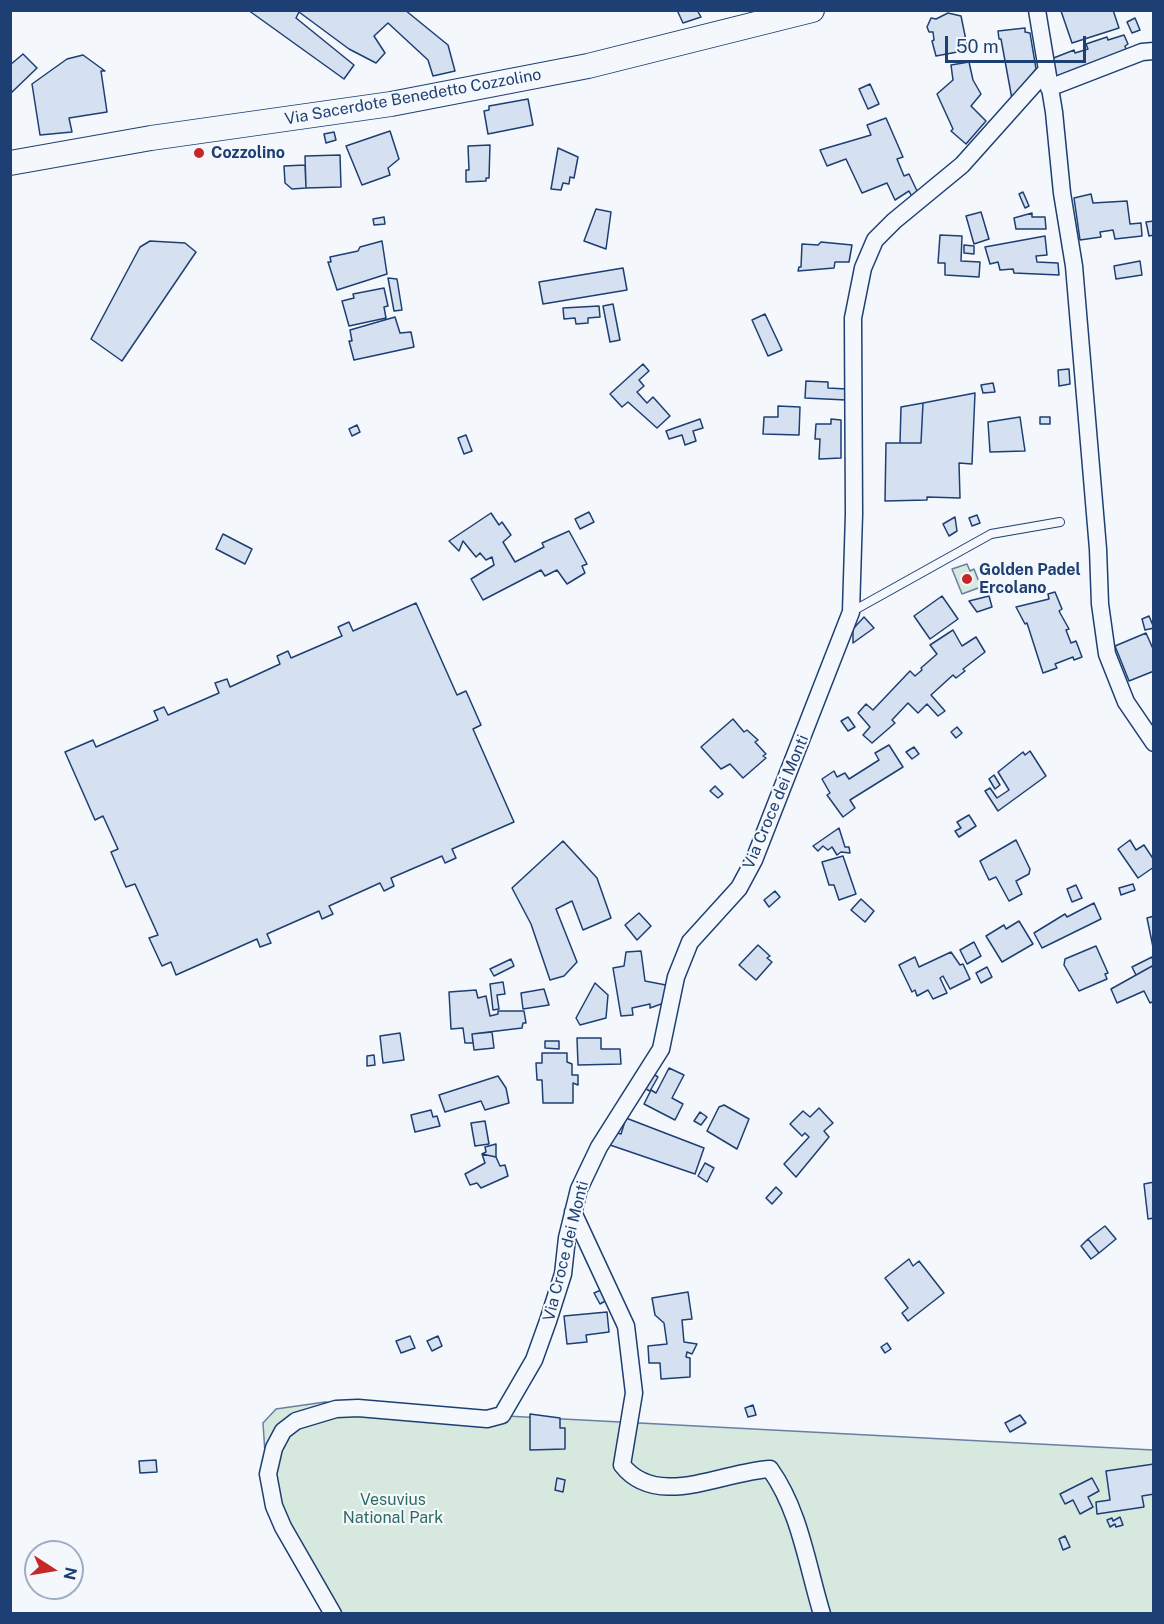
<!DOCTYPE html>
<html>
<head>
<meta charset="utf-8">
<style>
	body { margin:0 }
	#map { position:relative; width:1164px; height:1624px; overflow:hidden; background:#f4f7fb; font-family:"Public Sans",sans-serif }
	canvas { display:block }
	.frame { position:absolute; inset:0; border:12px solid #1d3f73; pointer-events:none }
	.north { position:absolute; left:24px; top:1540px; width:60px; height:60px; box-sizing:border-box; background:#f4f7fb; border:2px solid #9eadc5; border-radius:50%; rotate:102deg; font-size:16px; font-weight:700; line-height:24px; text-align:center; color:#1d3f73 }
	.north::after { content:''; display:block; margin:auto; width:21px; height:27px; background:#c62828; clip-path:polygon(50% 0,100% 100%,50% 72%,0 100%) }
	.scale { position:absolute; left:945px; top:36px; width:141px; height:27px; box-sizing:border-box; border:3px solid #1d3f73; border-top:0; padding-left:8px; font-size:18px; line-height:21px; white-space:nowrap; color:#1d3f73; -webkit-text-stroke:4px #f4f7fb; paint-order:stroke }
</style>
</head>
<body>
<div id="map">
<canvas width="1164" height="1624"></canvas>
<div class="frame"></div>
<div class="north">N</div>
<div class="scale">50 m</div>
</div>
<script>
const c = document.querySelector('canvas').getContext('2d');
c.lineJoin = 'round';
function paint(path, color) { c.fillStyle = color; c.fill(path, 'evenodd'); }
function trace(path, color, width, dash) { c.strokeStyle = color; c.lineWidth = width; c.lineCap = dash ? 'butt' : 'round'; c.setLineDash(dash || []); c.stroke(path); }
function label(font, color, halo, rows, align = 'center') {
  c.font = font + ' "Public Sans",sans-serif'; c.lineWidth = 4.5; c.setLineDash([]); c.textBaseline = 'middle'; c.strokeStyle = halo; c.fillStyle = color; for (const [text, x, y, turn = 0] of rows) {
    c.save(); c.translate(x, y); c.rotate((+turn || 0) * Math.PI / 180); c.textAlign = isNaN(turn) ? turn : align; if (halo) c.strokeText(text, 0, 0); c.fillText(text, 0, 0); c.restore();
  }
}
const green = new Path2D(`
	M967 564 970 571 974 569 981 587 962 594 952 569Z
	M325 1402 506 1416 1153 1450V1613H330L284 1535 265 1453 263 1423 276 1409Z`);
paint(green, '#d7e8df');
trace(green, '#687fa3', 1.5);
const building = new Path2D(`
	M248 10H405L448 45 455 71 433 76 428 60 388 23 374 36 385 53 376 63 349 49 299 12 296 18 354 65 344 79Z
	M677 10H697L701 17 683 23Z
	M1113 10 1119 28 1072 43 1061 11Z
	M948 13 961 16 968 50 936 56 932 41 934 40 933 32H929L927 27 931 18 936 19Z
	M1135 18 1140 30 1132 33 1127 22Z
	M1025 28V32L1030 33 1036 69 1012 99 1001 39H999L998 31Z
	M1124 35 1128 44 1125 46 1128 57 1057 80 1051 59 1074 50 1075 53 1088 49 1086 44 1107 37 1108 40Z
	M23 54 37 68 10 94V65Z
	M83 55 105 71H101L107 112 69 118 72 132 40 135 32 84 67 59Z
	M969 62 973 80 981 94 971 106 986 121 966 144 951 131 953 129 937 94 953 80 951 65Z
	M870 84 879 104 868 109 859 89Z
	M528 99 533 125 488 134 484 111 489 110V106Z
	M886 118 903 157 897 159 904 176 909 174 918 193 912 197 909 191 895 200 887 183 862 193 846 159 827 166 820 150 871 135 867 125Z
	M390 131 399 159 388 168 390 175 362 185 346 146Z
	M334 132 336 140 326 143 324 134Z
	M490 145 489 178H486V181L466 182V170H469L468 146Z
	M558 148 578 157 574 178 570 177 569 184 563 183 561 190 551 189Z
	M340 155 341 187 306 188 305 156Z
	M305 165 306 188 292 189 285 183 284 166Z
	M1023 192 1029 206 1025 208 1019 194Z
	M1091 194 1093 203 1127 201 1130 224 1141 223 1142 236 1115 239 1113 230 1100 232 1101 237 1080 240 1074 198Z
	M596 209 611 212 606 249 584 241Z
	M981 212 989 239 974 244 966 216Z
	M1032 213V217H1045L1046 229H1016L1014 218Z
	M384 217 385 224 374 225 373 219Z
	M1154 221V235L1149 236 1146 222Z
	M940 235 962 236 961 261 980 262 979 277 945 275V263H938Z
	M1045 236 1047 255 1036 256 1037 262 1058 263 1059 275 1014 273 1013 269 1000 270 998 262 990 264 985 247Z
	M150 241 185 243 196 252 122 361 91 339 140 247Z
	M382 241 387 274 337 290 328 262H331L330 257 358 251 360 247Z
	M821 242 852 245 849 262H835L834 268 798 271 799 267H801L802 244 818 245Z
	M964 245 974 246V254L964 253Z
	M1140 261 1142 275 1116 279 1114 266Z
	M623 268 627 290 543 304 539 282Z
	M388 278 397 279 402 310 394 311Z
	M384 288 388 306 384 307 386 318 349 326 342 301 354 298 353 294Z
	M613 304 620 340 610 342 603 306Z
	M599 306 600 317 588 318V323L576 324 575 318 564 319 563 308Z
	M765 314 782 350 768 356 752 320Z
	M395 317 400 333 411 332 414 347 354 360 349 341H352L350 330Z
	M643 364 649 371 639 380 644 386 637 392 647 403 653 397 670 416 657 428 628 402 622 407 610 394Z
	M1069 369 1070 384 1059 386 1058 370Z
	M806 381 828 382V388L847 389 846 400 805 398Z
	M993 383 995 392 983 393 981 385Z
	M975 393 972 464 959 463 960 498 927 497V500L885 501 886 443H921L923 403Z
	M923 403 921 443H900L901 407Z
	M778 406 800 407 799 435 763 434 764 417H778Z
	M1020 417 1025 451 990 452 988 422Z
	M1040 417H1050V424H1040Z
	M700 419 703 428 693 431 696 441 685 445 682 435 669 439 666 431Z
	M831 419 841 420V458L819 459 820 439H815L816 424H831Z
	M357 425 360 432 352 436 349 429Z
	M466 435 472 451 464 454 458 438Z
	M589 512 594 522 580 529 575 519Z
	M491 513 499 525 502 522 511 535 503 542 515 562 544 547 542 543 569 531 587 564 582 566 585 573 567 584 557 570 545 576 541 570 483 600 471 579 494 565 492 557 486 560 480 553 476 557 463 541 459 551 449 541Z
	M977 515 980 523 972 526 969 518Z
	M955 517 957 531 949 536 943 524Z
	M223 534 252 549 245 564 216 549Z
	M1055 592 1062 609 1059 611 1069 629 1066 630 1071 643 1076 641 1082 657 1074 660 1073 657 1055 664 1057 668 1043 673 1027 623 1025 624 1016 607 1049 599 1048 594Z
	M942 596 958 619 930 639 914 616Z
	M989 596 992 607 977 612 969 601Z
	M416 603 457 695 466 691 481 725 473 729 514 822 452 849 456 858 445 863 442 856 391 878 394 886 384 891 380 883 329 906 333 914 322 919 319 911 267 934 271 943 260 947 257 939 176 975 171 962 162 966 149 938 158 935 135 884 126 887 111 852 118 849 103 816 95 820 65 752 93 740 96 747 158 720 154 711 164 707 168 715 219 693 215 683 227 679 230 687 280 664 277 656 288 651 291 658 342 636 338 627 349 622 353 631Z
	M1149 616 1154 628 1145 630 1142 619Z
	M864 617 874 628 853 643V629Z
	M953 630 962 646 976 637 985 652 963 669 965 671 956 678 953 675 931 695 945 711 938 716 927 704 918 713 908 703 892 720 895 723 872 743 863 735 870 727 858 713 866 704 873 710 910 671 915 676 922 670 921 668 937 654 930 645Z
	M1146 633 1154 651V671L1129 681 1115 646Z
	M848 717 855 727 848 731 841 721Z
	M733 719 744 732 747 730 758 740 755 742 766 754 763 756 766 758 743 778 730 764 721 769 701 747Z
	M957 727 962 733 956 738 951 732Z
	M889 745 903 767 850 800 855 808 843 817 827 795 830 793 822 779 834 771 837 777 845 773 849 779 879 760 875 753Z
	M914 747 919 754 912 759 906 752Z
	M1030 751 1046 776 998 811 985 791 990 788 997 798 1009 790 998 772 1023 752 1025 755Z
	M994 775 1000 785 995 789 989 779Z
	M715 786 723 794 718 798 710 791Z
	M969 815 976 826 959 837 955 831 961 828 957 822Z
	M839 828 845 847H849L850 853 841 852 837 855 832 847 828 850 823 846 818 851 813 846Z
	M1016 840 1030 869 1029 874 1016 881 1022 894 1009 901 996 877 989 880 980 861Z
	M1130 840 1136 850 1144 845 1154 860V867L1138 878 1118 849Z
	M563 841 597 878 611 918 583 930 572 901 556 909 577 962 564 976 550 980 531 924 512 888Z
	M843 856 856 894 839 900 834 885H829L822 862Z
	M1133 884 1135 890 1121 895 1119 888Z
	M1076 885 1082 898 1072 902 1067 889Z
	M775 891 780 897 769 907 764 900Z
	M861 899 874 911 865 922 851 910Z
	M1094 903 1101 919 1042 948 1034 933 1065 914 1067 917Z
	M639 913 651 926 637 940 625 925Z
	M1154 916V947H1153L1147 918Z
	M1019 921 1033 944 1002 962 986 936 1004 925 1006 929Z
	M974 942 981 956 967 964 960 950Z
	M758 945 770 956 767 958 772 962 756 980 739 965Z
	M1096 946 1108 973 1105 974 1107 979 1079 991 1064 965 1065 959Z
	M641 951 645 981 666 985 664 1003 650 1008V1004L632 1008 633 1015 621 1016 613 968 624 966 626 952Z
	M951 952 960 965 963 964 970 979 950 989 943 976 940 978 947 993 933 999 928 990 917 996 915 990 912 992 899 965 915 957 919 967Z
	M1152 957 1154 965 1136 975 1132 967Z
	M511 959 514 966 494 976 490 969Z
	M1154 965V1001L1150 1003 1144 991 1117 1003 1111 989Z
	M987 967 992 977 981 983 976 973Z
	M503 982 505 994 497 995 499 1009 493 1010 490 984Z
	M595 983 608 995 606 1018 580 1025 576 1018Z
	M544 989 549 1005 523 1009 521 993Z
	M476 990 478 998 486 996 490 1016 498 1014V1011H524L526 1023H523L522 1028 472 1034 473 1043H465L463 1028 451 1029 449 992Z
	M492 1032 494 1048 474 1050 472 1034Z
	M400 1033 404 1060 383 1063 380 1036Z
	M577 1038H601V1049H620L621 1064 578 1065Z
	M545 1041H559V1049L545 1048Z
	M542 1053H567V1062L572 1064V1075H578V1085L573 1083V1103H543L542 1080H537L536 1063H542Z
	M374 1055 375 1065 367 1066V1056Z
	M669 1068 684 1075 672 1098 683 1104 675 1120 644 1104 651 1090 656 1093Z
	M650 1072 658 1077 650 1091 642 1087Z
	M498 1076 506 1088 509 1103 485 1110 481 1101 445 1112 439 1095Z
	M724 1105 749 1119 737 1149 707 1131 719 1107Z
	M819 1108 833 1123 824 1131 829 1137 796 1177 784 1164 809 1137 805 1133 802 1136 790 1124 803 1111 810 1117Z
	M431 1110 433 1117 437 1116 440 1126 415 1132 411 1115Z
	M700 1112 707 1117 701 1125 694 1121Z
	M626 1118 704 1148 695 1174 610 1145 614 1132 621 1134Z
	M485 1121 489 1144 475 1146 471 1123Z
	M496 1144V1157L482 1154 486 1152 485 1147Z
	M482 1154 496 1157 500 1166 505 1165 508 1176 481 1188 477 1183 470 1185 465 1174 485 1163Z
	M705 1163 714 1168 707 1182 698 1176Z
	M1154 1182V1218L1148 1219 1144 1184Z
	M776 1187 782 1193 772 1204 766 1198Z
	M1105 1226 1116 1239 1099 1253 1088 1239Z
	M1088 1239 1099 1253 1091 1259 1081 1246Z
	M909 1259 913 1266 919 1261 944 1293 908 1321 902 1313 908 1308 885 1278Z
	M601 1290 607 1300 600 1304 594 1293Z
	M688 1292 692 1319 682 1320 684 1342 697 1344 692 1354 687 1352 686 1357 690 1358V1377L661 1379 660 1363H649L648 1346 667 1344 664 1323 655 1315 652 1298Z
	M607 1312 609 1332 586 1335 587 1342 567 1344 564 1316Z
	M410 1336 415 1348 401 1353 396 1341Z
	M438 1336 442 1346 432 1351 427 1341Z
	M887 1343 891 1349 885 1353 881 1347Z
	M753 1405 756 1415 748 1417 745 1408Z
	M530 1414 560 1418V1428H565V1449L530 1450Z
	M1020 1415 1026 1423 1010 1432 1005 1423Z
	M156 1460 157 1472 140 1473 139 1461Z
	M1154 1464V1494L1142 1496 1144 1507 1097 1514 1096 1502 1110 1500 1106 1471Z
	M557 1478 565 1480 563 1492 555 1490Z
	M1092 1478 1099 1491 1088 1497 1093 1507 1080 1514 1073 1500 1065 1504 1060 1494Z
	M1120 1517 1123 1525 1116 1527 1115 1524 1110 1527 1107 1520 1112 1518 1113 1521Z
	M1065 1536 1070 1547 1063 1550 1059 1539Z`);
paint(building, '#d5e0f0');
trace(building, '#1d3f73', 1.5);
const lane = new Path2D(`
	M851 612 991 534 1060 522`);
const street = new Path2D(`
	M1037 10 1054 112 1062 193 1074 266 1098 549 1100 604 1107 654 1126 702 1154 743
	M1049 88 1142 52 1154 51
	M573 1212 626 1326 634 1393 622 1465C657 1510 724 1471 770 1469 800 1511 807 1565 822 1614
	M333 1614 283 1527 274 1506 268 1474 274 1448 283 1431 296 1421 336 1409 358 1408 487 1419 502 1415 534 1360 548 1321 563 1274 567 1238 579 1189 599 1147 661 1049 676 977 690 942 739 888 754 860 851 612 854 514 853 318 863 268 875 240 894 221 962 165 1046 71`);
const secondary = new Path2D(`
	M10 163 151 138 391 104 588 66 812 10`);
trace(lane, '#1d3f73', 10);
trace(street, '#1d3f73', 19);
trace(secondary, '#1d3f73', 26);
trace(lane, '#f4f7fb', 8);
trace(street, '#f4f7fb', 16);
trace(secondary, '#f4f7fb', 24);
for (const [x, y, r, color] of [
	[199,153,6,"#c62828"],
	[967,579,6,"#c62828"]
]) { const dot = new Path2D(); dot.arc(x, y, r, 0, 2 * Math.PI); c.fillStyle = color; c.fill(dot); trace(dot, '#f4f7fb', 2); }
label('16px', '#1d3f73', '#f4f7fb', [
	["Via Sacerdote Benedetto Cozzolino",413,97,-10],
	["Via Croce dei Monti",776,802,-67],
	["Via Croce dei Monti",566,1251,-76]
]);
label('bold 16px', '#1d3f73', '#f4f7fb', [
	["Cozzolino",211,153],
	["Golden Padel",979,570],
	["Ercolano",979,588]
], 'left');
label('16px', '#2c6c60', '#f4f7fb', [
	["Vesuvius",393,1500],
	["National Park",393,1518]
]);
</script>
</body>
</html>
